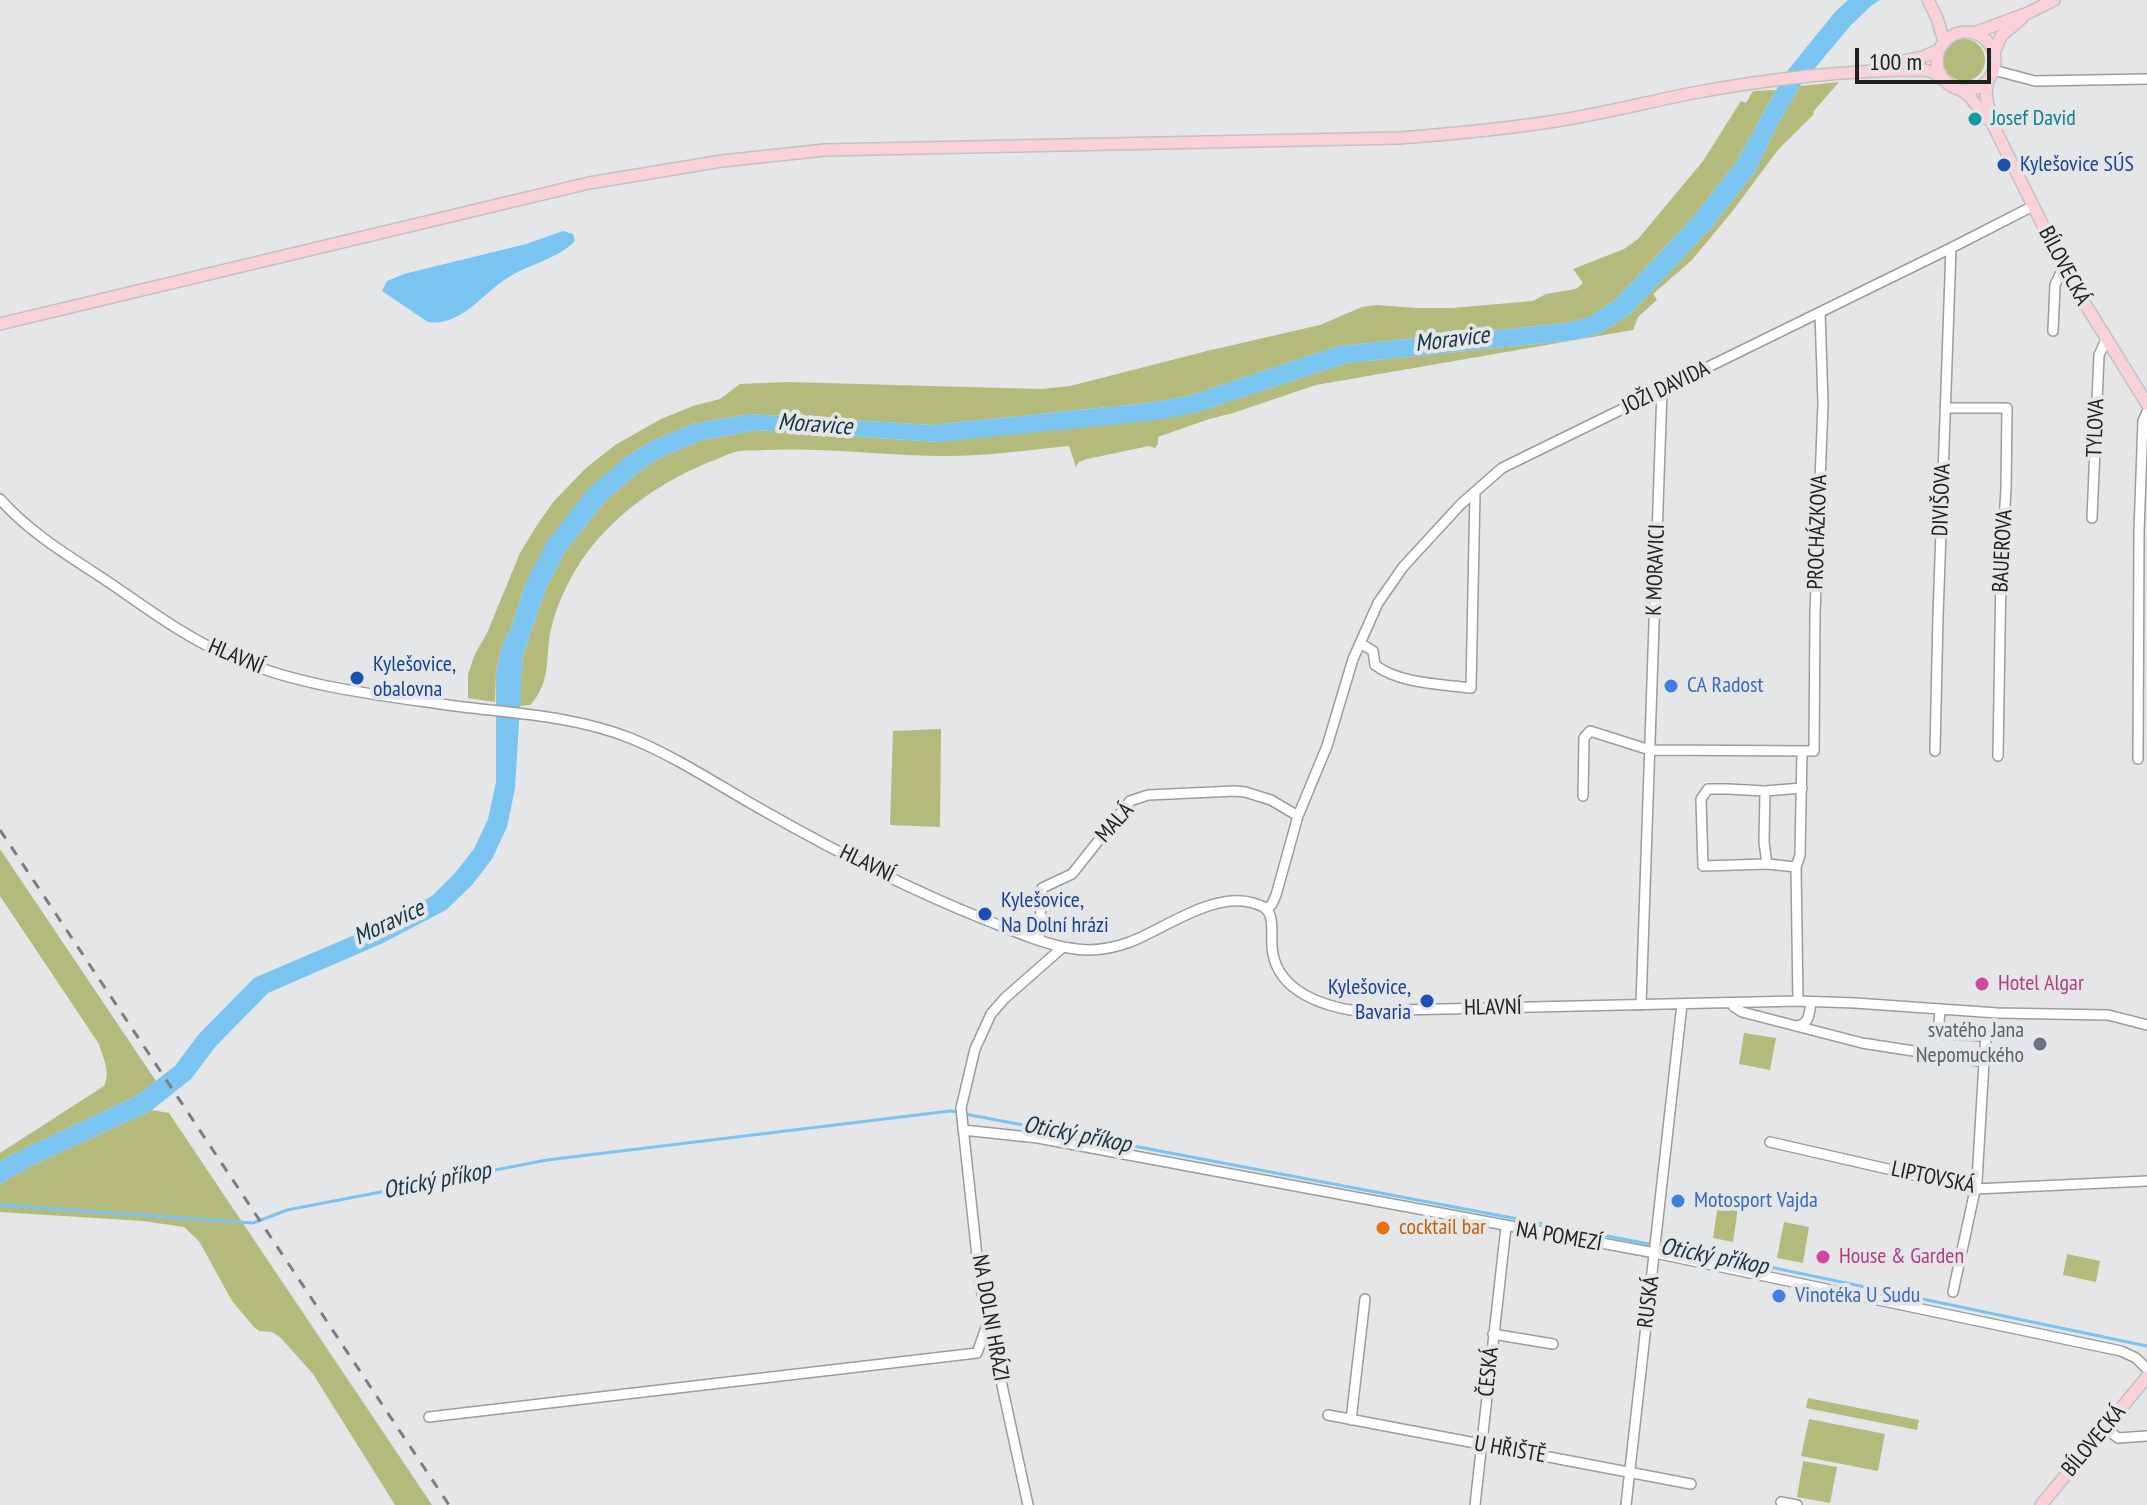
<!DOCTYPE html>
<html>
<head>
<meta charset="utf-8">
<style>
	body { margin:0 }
	#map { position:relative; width:2147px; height:1505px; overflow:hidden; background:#e5e6e7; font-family:"PT Sans Narrow",sans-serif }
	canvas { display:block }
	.scale { position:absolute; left:1855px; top:48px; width:136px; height:36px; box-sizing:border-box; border:4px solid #202121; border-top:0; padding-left:10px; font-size:24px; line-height:28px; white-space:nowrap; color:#202121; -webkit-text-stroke:6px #e5e6e7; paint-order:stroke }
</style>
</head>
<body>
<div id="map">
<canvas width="2147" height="1505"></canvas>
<div class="scale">100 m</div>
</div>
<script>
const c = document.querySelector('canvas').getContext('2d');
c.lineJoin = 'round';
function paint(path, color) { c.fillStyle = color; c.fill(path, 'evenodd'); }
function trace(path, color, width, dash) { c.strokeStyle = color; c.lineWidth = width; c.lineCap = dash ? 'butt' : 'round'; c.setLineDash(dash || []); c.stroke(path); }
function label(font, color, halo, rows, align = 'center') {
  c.font = font + ' "PT Sans Narrow",sans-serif'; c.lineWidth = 8; c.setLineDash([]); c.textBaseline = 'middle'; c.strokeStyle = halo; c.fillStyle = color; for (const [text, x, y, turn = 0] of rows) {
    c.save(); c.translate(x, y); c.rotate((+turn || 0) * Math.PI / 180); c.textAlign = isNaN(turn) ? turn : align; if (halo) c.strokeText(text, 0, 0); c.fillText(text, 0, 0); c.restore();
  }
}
paint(new Path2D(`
	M1943 60a21 21 0 1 1 42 0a21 21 0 1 1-42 0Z
	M1839 82 1813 112 1814 114 1778 150 1731 213 1692 260 1653 294 1657 300 1638 317 1633 330 1627 331 1316 385 1233 413 1209 419 1158 437V444L1155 448 1149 446 1087 459 1079 462 1076 467 1069 446C1029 450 987 456 947 456 886 456 826 447 764 450 757 451 748 450 740 451 731 452 721 458 712 461 662 481 618 511 586 554 571 575 558 601 552 625 544 655 553 681 530 705L519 706 523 655 545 591 564 553 605 501 641 470 662 457 703 440 757 430 938 442 1198 412 1347 363 1575 340 1601 333 1630 314 1710 229 1755 172 1776 127 1800 86Z
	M1776 90 1737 161 1693 217 1615 300 1589 317 1567 323 1338 346 1188 396 1148 403 931 425 750 414 692 424 650 442 627 456 526 582 511 628 502 645 496 673 495 702 468 698V674L475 654 487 633 520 553 537 525 554 501 586 468 615 445 661 419 693 406 720 399 740 384 787 382 1041 389 1070 386 1211 350 1320 325 1362 307 1377 305 1417 308H1452L1533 301 1546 294 1576 289 1583 283 1573 269 1624 249 1638 239 1703 161 1741 101 1746 103 1753 91Z
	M941 729 940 827 890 825 893 731Z
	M0 849 156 1081 138 1095 17 1152 0 1161V1153L104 1086C111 1072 103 1058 99 1044L0 896Z
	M1744 1033 1776 1038 1770 1070 1739 1064Z
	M152 1110 169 1113 432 1505H395L313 1374 281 1338 272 1332 259 1331 254 1327 232 1301 199 1241 184 1227 143 1221 0 1212V1184L29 1167Z
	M1718 1205 1738 1208 1733 1242 1713 1238Z
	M1784 1222 1809 1227 1803 1263 1777 1258Z
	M2067 1254 2100 1261 2096 1282 2063 1275Z
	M1808 1398 1919 1420 1917 1430 1806 1408Z
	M1809 1419 1885 1434 1878 1471 1801 1456Z
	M1803 1461 1837 1467 1830 1503 1797 1497Z`), '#b4ba7c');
paint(new Path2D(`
	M1848 0H1880L1872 5 1851 25 1800 86 1776 127 1755 172 1710 229 1630 314 1601 333 1575 340 1347 363 1198 412 1157 420 938 442 757 430 703 440 662 457 641 470 605 501 564 553 545 591 523 655 515 788 507 827 492 859 472 885 446 910 383 943 268 993 216 1046 191 1079 152 1110 29 1167 0 1184V1161L17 1152 138 1095 175 1066 199 1034 254 978 371 928 432 896 455 873 474 849 488 819 496 782V673L502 645 511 628 526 582 546 543 589 488 627 456 650 442 692 424 750 414 931 425 1148 403 1188 396 1338 346 1567 323 1589 317 1615 300 1693 217 1737 161 1785 74 1835 12Z
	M563 231 573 234 575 241C556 260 531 263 509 277 483 292 462 327 428 322L382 291 387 281 404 274 526 244Z`), '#7ac4f1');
trace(new Path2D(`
	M965 1114 1765 1266 2147 1346
	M0 1205 253 1223 287 1210 547 1160 950 1111 958 1112`), '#7ac4f1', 3);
const minor = new Path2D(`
	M1993 70 2035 81 2147 79
	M2053 331 2055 285 2063 268
	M1945 408H2007L2006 489 2001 572 1998 756
	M0 499C29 532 67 555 104 579 144 606 184 637 229 656 295 685 369 694 440 704 502 713 570 714 630 738 677 757 721 787 766 812 833 850 909 889 981 918 1009 929 1039 943 1069 948 1089 952 1111 949 1130 942 1164 929 1214 891 1253 903 1260 905 1267 907 1270 915 1274 927 1270 941 1273 954 1280 992 1323 1006 1356 1011L1798 1001 1855 1003 1997 1013 2108 1015 2147 1025
	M2092 518 2099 355 2106 340
	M1360 643 1373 651 1375 665C1400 684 1441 684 1471 688L1475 492
	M1935 751 1938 616 1951 248
	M2138 759 2139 532 2143 421 2147 412
	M1765 791 1727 789H1708L1701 799 1703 866 1767 864 1796 867 1798 1001
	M1583 796 1584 738 1590 731 1650 750 1814 751 1815 613 1823 403 1820 312
	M1767 864 1764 842 1765 791 1802 788
	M1796 867 1800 855 1802 751
	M1267 909 1272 904 1276 895 1298 816 1327 746 1353 659 1378 603 1403 567 1461 504 1502 468 1951 248 2033 206
	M1039 940 1042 888 1072 874 1130 801 1148 795 1235 791 1245 792 1271 800 1298 816
	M1731 1003 1734 1007 1742 1012 1862 1043 1984 1062 1986 1036 1938 1034 1940 1010
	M1641 1005 1662 390
	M1796 1026C1810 1025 1809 1013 1811 1002
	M963 1130 1038 1138 1655 1253 2121 1351 2136 1358 2147 1369
	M1770 1142 1975 1189 2147 1181
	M1953 1292 1977 1181 1984 1062
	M1493 1334 1553 1344
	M1328 1415 1691 1484
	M429 1417 977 1353 987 1325
	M1351 1420 1365 1299
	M2105 1428 2118 1438 2147 1436
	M1781 1502 1797 1505
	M1028 1505 980 1284 961 1108 975 1049 991 1014 1005 998 1063 947
	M1475 1505 1506 1227
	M1626 1505 1682 1004`);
const major = new Path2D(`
	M1928 0 1937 18 1944 42
	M1937 61a29 29 0 1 1 58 0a29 29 0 1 1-58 0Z
	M1974 33 2028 13 2054 0
	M1994 53 2001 36 2022 18
	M1882 65 1923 57 1938 50
	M1988 80 1986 95 1992 123 2069 278 2147 404
	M1961 90 1969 96 1989 120
	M0 324 589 183 722 161 825 150 1399 138C1452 134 1504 129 1556 121 1601 114 1644 103 1688 94 1766 79 1845 70 1924 70L1933 72 1942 79
	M2041 1505 2147 1377`);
trace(minor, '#9b9c9c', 12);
trace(major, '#c1c1c1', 14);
trace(minor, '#fff', 9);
trace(major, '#fad1d9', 11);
trace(new Path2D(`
	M0 830 449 1505`), '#7c7d7e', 3, [10, 10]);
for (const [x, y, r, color] of [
	[1975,119,8,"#0f9aa8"],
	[2004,165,8,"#1a4fb4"],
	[357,678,8,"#1a4fb4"],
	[1671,686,8,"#3f7fe0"],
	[985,914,8,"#1a4fb4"],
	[1982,984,8,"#d1479c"],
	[1427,1001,8,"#1a4fb4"],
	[2040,1044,8,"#6b7280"],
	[1678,1201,8,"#3f7fe0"],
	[1383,1228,8,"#e8710a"],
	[1823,1257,8,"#d1479c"],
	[1779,1296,8,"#3f7fe0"]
]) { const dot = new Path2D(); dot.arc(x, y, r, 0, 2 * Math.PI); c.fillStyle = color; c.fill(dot); trace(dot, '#e5e6e7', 3); }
label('22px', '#0d838f', '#e5e6e7', [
	["Josef David",1991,119]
], 'left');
label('22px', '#164399', '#e5e6e7', [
	["Kylešovice SÚS",2020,165],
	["Kylešovice,",373,665],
	["obalovna",373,690],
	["Kylešovice,",1001,901],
	["Na Dolní hrázi",1001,926],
	["Kylešovice,",1411,988,"right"],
	["Bavaria",1411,1013,"right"]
], 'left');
label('22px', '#202121', '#e5e6e7', [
	["BÍLOVECKÁ",2064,266,62],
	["JOŽI DAVIDA",1666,388,-26],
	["TYLOVA",2096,428,-88],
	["DIVIŠOVA",1942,500,-88],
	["PROCHÁZKOVA",1818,532,-88],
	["BAUEROVA",2003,551,-87],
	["K MORAVICI",1656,570,-88],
	["HLAVNÍ",236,657,23],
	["MALÁ",1115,823,-48],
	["HLAVNÍ",867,864,26],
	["HLAVNÍ",1493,1008,-1],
	["LIPTOVSKÁ",1933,1178,12],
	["NA POMEZÍ",1559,1237,10],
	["RUSKÁ",1649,1302,-83],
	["NA DOLNI HRÁZI",990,1318,80],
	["ČESKÁ",1489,1372,-84],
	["BÍLOVECKÁ",2094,1441,-50],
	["U HŘIŠTĚ",1510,1450,10]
]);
label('22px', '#366cbe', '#e5e6e7', [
	["CA Radost",1687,686],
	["Motosport Vajda",1694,1201],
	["Vinotéka U Sudu",1795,1296]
], 'left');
label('22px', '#b23c85', '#e5e6e7', [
	["Hotel Algar",1998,984],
	["House & Garden",1839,1257]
], 'left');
label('22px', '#5b616d', '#e5e6e7', [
	["svatého Jana",2024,1031],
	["Nepomuckého",2024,1056]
], 'right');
label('22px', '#c56008', '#e5e6e7', [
	["cocktail bar",1399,1228]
], 'left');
label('italic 24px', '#153648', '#e5e6e7', [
	["Moravice",1452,340,-7],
	["Moravice",815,425,4],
	["Moravice",389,923,-25],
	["Otický příkop",1077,1135,11],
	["Otický příkop",437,1181,-11],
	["Otický příkop",1714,1257,11]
]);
</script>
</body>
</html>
